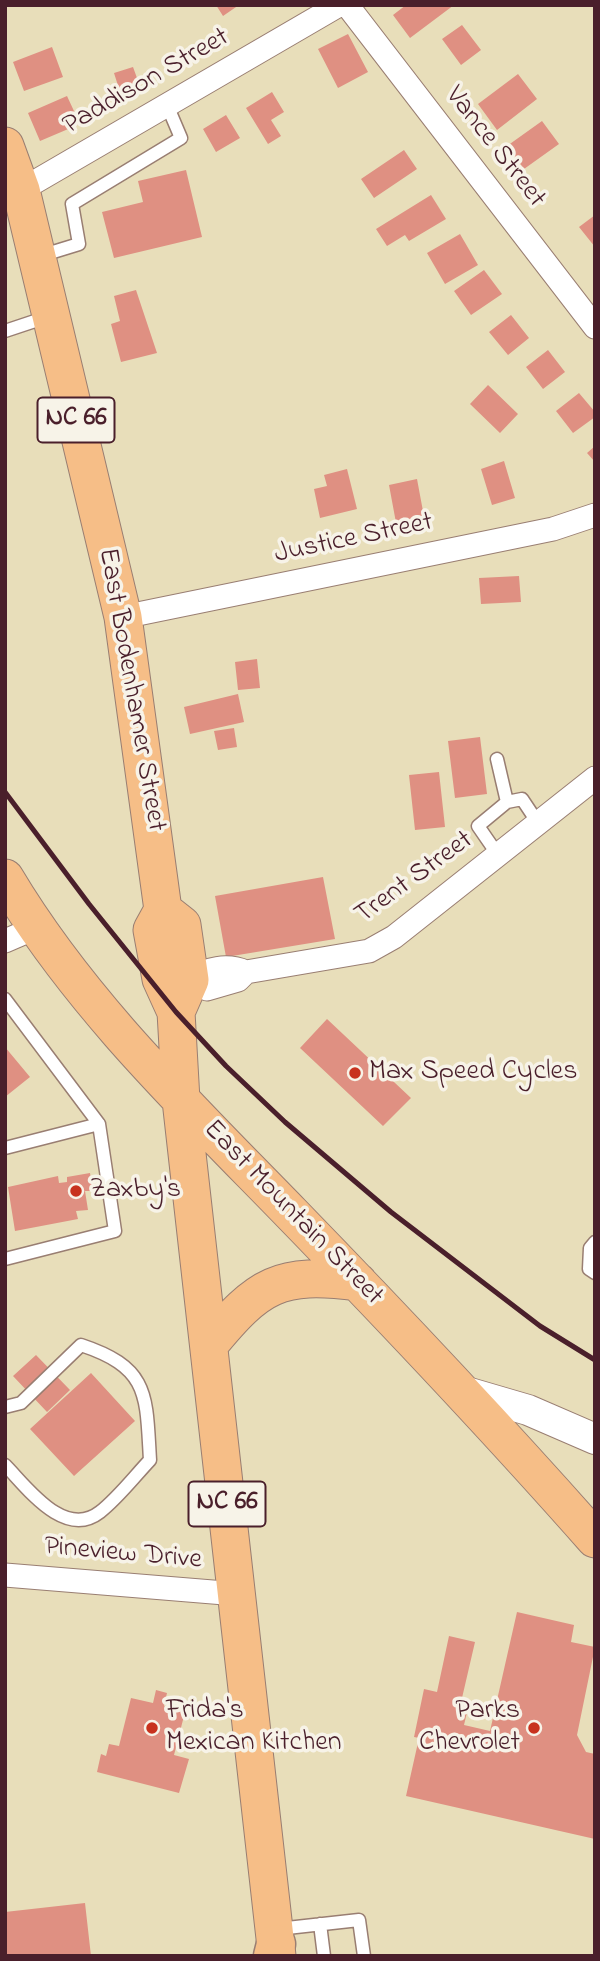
<!DOCTYPE html>
<html>
<head>
<meta charset="utf-8">
<style>
	body { margin:0 }
	#map { position:relative; width:600px; height:1961px; overflow:hidden; background:#e8deba; font-family:"Indie Flower",sans-serif }
	canvas { display:block }
	.frame { position:absolute; inset:0; border:7px solid #4a1f2b; pointer-events:none }
</style>
</head>
<body>
<div id="map">
<canvas width="600" height="1961"></canvas>
<div class="frame"></div>
</div>
<script>
const c = document.querySelector('canvas').getContext('2d');
c.lineJoin = 'round';
function paint(path, color) { c.fillStyle = color; c.fill(path, 'evenodd'); }
function trace(path, color, width, dash) { c.strokeStyle = color; c.lineWidth = width; c.lineCap = dash ? 'butt' : 'round'; c.setLineDash(dash || []); c.stroke(path); }
function label(font, color, halo, rows, align = 'center') {
  c.font = font + ' "Indie Flower",sans-serif'; c.lineWidth = 7; c.setLineDash([]); c.textBaseline = 'middle'; c.strokeStyle = halo; c.fillStyle = color; for (const [text, x, y, turn = 0] of rows) {
    c.save(); c.translate(x, y); c.rotate((+turn || 0) * Math.PI / 180); c.textAlign = isNaN(turn) ? turn : align; if (halo) c.strokeText(text, 0, 0); c.fillText(text, 0, 0); c.restore();
  }
}
paint(new Path2D(`
	M216 5H239L223 16Z
	M406 5H454L410 38 393 15Z
	M462 25 481 50 461 65 442 39Z
	M348 34 368 72 338 88 318 49Z
	M52 47 63 77 24 91 13 62Z
	M133 67 141 89 121 95 114 73Z
	M518 74 537 99 497 130 478 104Z
	M272 92 284 112 271 120 281 136 268 144 246 108Z
	M67 96 80 124 40 141 28 113Z
	M226 115 240 138 216 152 203 129Z
	M542 121 559 144 524 169 507 146Z
	M404 150 417 169 374 198 361 179Z
	M186 170 202 237 114 258 102 212 143 202 138 181Z
	M431 195 446 219 409 241 405 235 387 246 376 229Z
	M595 215V247L579 227Z
	M460 234 478 265 445 284 427 253Z
	M484 270 502 294 471 315 454 291Z
	M136 290 157 353 121 362 111 324 120 321 114 296Z
	M511 315 529 338 508 355 489 332Z
	M548 350 565 372 543 389 526 367Z
	M488 385 518 414 500 433 470 404Z
	M579 393 595 412V417L573 433 556 411Z
	M595 446V462L587 453Z
	M504 461 515 498 492 505 481 469Z
	M347 469 357 509 320 518 314 489 327 486 324 475Z
	M417 479 425 522 397 528 389 485Z
	M519 576 521 602 481 604 479 578Z
	M257 659 260 688 238 690 235 662Z
	M238 694 244 722 190 734 184 707Z
	M234 728 237 747 218 750 214 731Z
	M480 737 487 794 455 798 448 741Z
	M439 772 445 827 415 830 409 775Z
	M323 877 335 939 226 957 215 896Z
	M327 1019 411 1098 383 1126 300 1048Z
	M5 1047 30 1077 5 1097Z
	M90 1173 93 1191H85L88 1210 76 1211 78 1219 15 1231 8 1187 58 1176 59 1183 67 1182V1177Z
	M36 1355 70 1390 47 1412 13 1376Z
	M91 1373 135 1421 74 1476 30 1429Z
	M517 1612 574 1625 571 1642 595 1647 577 1735 586 1752 595 1754V1839L406 1796 419 1738 414 1737 424 1689 437 1692 449 1636 475 1642 462 1698 470 1700 464 1725 490 1731Z
	M156 1690 167 1693 164 1706 185 1712 174 1755 189 1759 179 1793 97 1772 101 1754 106 1756 109 1744 119 1746 131 1698 153 1703Z
	M85 1903 91 1956H5V1912Z`), '#df9082');
const service = new Path2D(`
	M40 256 79 244 72 204 181 138 167 105
	M5 331 47 317
	M497 759 507 802
	M498 855 478 826 507 802 522 799 538 823
	M5 999 99 1124
	M5 1148 99 1124 115 1231 5 1259
	M595 1242 590 1248 589 1269 595 1273
	M5 1407 21 1403 81 1345C150 1368 146 1395 150 1460 134 1477 118 1498 100 1512 64 1540 26 1486 5 1465
	M320 1924 324 1956
	M278 1929 359 1920 364 1956`);
const minor = new Path2D(`
	M347 5 595 327
	M21 190 339 5
	M123 617 553 529 595 515
	M5 941 35 928
	M246 972 238 980 207 989 190 980C207 968 227 964 246 972L369 951 394 937 595 778
	M5 1575 237 1594`);
const tertiary = new Path2D(`
	M463 1391 528 1410 595 1439`);
const primary = new Path2D(`
	M5 146 21 190 123 617 163 910 152 930 161 979 176 1012 181 1100 277 1956
	M5 878C80 1004 189 1108 291 1213 394 1319 496 1427 595 1539
	M163 910 182 925 190 980 176 1012
	M209 1345C259 1284 279 1272 358 1282`);
const motorway = new Path2D(`
	M273 1956 276 1944`);
trace(service, '#997e72', 15);
trace(minor, '#997e72', 25);
trace(tertiary, '#997e72', 32);
trace(primary, '#997e72', 39);
trace(motorway, '#997e72', 41);
trace(service, '#fff', 12);
trace(minor, '#fff', 23);
trace(tertiary, '#fff', 30);
trace(primary, '#f6be87', 37);
trace(motorway, '#f6be87', 38);
trace(new Path2D(`
	M5 792 89 904 176 1012 226 1066 285 1122 391 1212 540 1326 595 1360`), '#4a1f2b', 5);
for (const [x, y, r, color] of [
	[355,1073,7,"#c8321e"],
	[76,1191,7,"#c8321e"],
	[152,1728,7,"#c8321e"],
	[534,1728,7,"#c8321e"]
]) { const dot = new Path2D(); dot.arc(x, y, r, 0, 2 * Math.PI); c.fillStyle = color; c.fill(dot); trace(dot, '#f7f3e8', 2.5); }
for (const [x, y, w] of [
	[76,420,77],
	[227,1504,77]
]) { const box = new Path2D(); box.roundRect(x - w / 2, y - 22.5, w, 45, 5); c.fillStyle = '#f7f3e8'; c.fill(box); trace(box, '#4a1f2b', 2); }
label('bold 26px', '#4a1f2b', null, [
	["NC 66",76,420],
	["NC 66",227,1504]
]);
label('28px', '#4a1f2b', '#f7f3e8', [
	["Paddison Street",147,83,-30],
	["Vance Street",494,148,52],
	["Justice Street",354,540,-12],
	["East Bodenhamer Street",130,690,80],
	["Trent Street",415,879,-36],
	["East Mountain Street",292,1214,46],
	["Pineview Drive",123,1555,5]
]);
label('28px', '#4a1f2b', '#f7f3e8', [
	["Max Speed Cycles",369,1073],
	["Zaxby's",90,1191],
	["Frida's",166,1712],
	["Mexican Kitchen",166,1744],
	["Parks",520,1712,"right"],
	["Chevrolet",520,1744,"right"]
], 'left');
</script>
</body>
</html>
